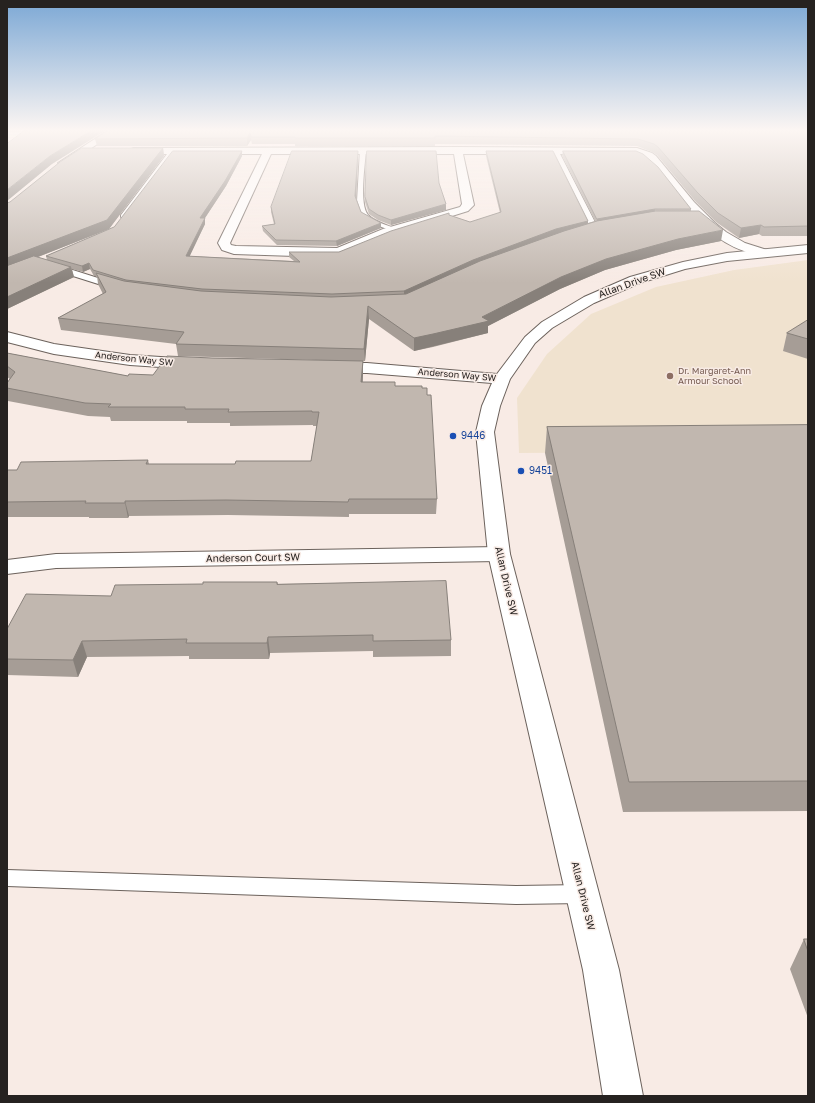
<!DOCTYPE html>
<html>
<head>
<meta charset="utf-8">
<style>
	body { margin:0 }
	#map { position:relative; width:815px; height:1103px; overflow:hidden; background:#f8ebe5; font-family:"Golos Text",sans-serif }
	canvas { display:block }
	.frame { position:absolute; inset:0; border:8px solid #262220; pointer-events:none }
</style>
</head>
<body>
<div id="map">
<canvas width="815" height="1103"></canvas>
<div class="frame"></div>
</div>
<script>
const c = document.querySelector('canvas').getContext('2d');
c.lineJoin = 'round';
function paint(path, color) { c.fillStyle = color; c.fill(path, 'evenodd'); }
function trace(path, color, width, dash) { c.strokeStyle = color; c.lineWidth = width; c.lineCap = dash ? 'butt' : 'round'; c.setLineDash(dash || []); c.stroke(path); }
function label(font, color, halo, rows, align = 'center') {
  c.font = font + ' "Golos Text",sans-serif'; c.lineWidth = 3; c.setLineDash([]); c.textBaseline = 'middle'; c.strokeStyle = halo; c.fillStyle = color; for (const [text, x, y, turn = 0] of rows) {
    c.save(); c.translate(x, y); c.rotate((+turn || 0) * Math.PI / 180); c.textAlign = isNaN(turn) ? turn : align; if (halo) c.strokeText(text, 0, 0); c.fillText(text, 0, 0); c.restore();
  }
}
paint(new Path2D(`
	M808 260V451L519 453 517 398 547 354 591 314 656 287 734 270Z`), '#f0e2cf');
const service = new Path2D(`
	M363 148 366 150C365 165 359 204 368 215 374 222 388 225 396 229V231H392L374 224 362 216 357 201 360 150Z
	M553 149 558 150 598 228 596 229 590 228 552 150Z
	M170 150 175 151 125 217H121V215Z
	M54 266H60L117 284 118 286 114 288H111L54 270Z
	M7 870 516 886 583 885 590 888 593 894 590 900 583 903 516 904 7 886Z`);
const minor = new Path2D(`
	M458 147 637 148 652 153 656 156 694 202 715 223 726 232 745 243 767 250 769 253 767 256C760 258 751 254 744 251 715 241 694 218 676 195 664 180 655 160 636 154H463L474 205 468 211 391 235 343 255 326 257 234 254 222 250 218 243 262 154H133L128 151 133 148ZM271 154H454L462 204 460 207 383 229 337 248 236 246 231 245 230 243Z
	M499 547 507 549 510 554 507 559 499 561 56 568 7 574V560L56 554Z`);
const tertiary = new Path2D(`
	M110 129H120L66 165 63 166 58 163Z
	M808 245V253L727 261 685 269 640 283 594 303 552 328 535 343 510 379 500 406 494 432 510 554 619 970 643 1096H603L583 970 488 554 476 432 482 406 492 383 367 373H334L328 371 326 368 328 365 334 363H367L497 374 525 337 542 322 584 297 630 277 683 262 727 253Z
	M7 332 54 344 130 355 191 359 197 361 199 364 197 367 191 369 130 365 54 354 7 342Z`);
trace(service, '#6c625c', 2);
trace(minor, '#6c625c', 2);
trace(tertiary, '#6c625c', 2);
paint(service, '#fff');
paint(minor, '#fff');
paint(tertiary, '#fff');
paint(new Path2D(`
	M110 129H808V236H762L759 234 739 238 716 222 695 201 657 155 652 152 637 146 435 144V146H295V144H252L251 140 247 146H97L95 139Z
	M163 148 164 156 109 229 38 257 47 260 46 256 114 227 242 151V156L226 186 205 218V224L189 256 294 261 289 257V252H339L449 215 470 222 500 213 486 156V151L588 221V223L595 221 562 156 563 151 691 209V211L721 241 676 250 605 270 560 289 488 326V333L433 347 414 351 369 319 365 361H363V382L395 386 422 388 427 395 437 499 436 514H349V517L228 515 129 516 128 518H89V517H7V470H17L148 460 149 464H235L311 461 317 426H313V425L230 426V423H187V421H111L110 417 88 416 8 401 7 397V383L10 379 7 377V353L128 376 153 375 212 358 350 361 178 356 176 344 61 330 58 318 103 294 98 284 97 276H94L90 269 83 272 72 269 74 277 7 309V203Z
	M358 156 356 197 361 212 381 228 337 246 277 245 263 231 262 226 274 224 271 212V207Z
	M439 183 446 210 391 225 378 220 369 214 365 202V197Z
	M808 320V359L783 351 787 333Z
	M808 425V811L623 812 545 453 547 427Z
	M277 582 278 584 451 640V656L373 657V651L270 653 269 659H189V656L87 657 78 677 7 675V629L111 596Z
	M804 939H808V1018L790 969Z`), '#a69d96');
paint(new Path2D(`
	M94 129H108L52 164 7 201V190L50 156Z
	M250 133 251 140 247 146V138Z
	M163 148 164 156 109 229 7 269V258Z
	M242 151V156L226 186 201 224 200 218Z
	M358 151V156L356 201 355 196Z
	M446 204V210L391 225V220Z
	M655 209 654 215 597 224V219Z
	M205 218V224L187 262 186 256Z
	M588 221V226L404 298V291L473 260 556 229Z
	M381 223V228L337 246 336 241Z
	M761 225 759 234 739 238 741 228Z
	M723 230 721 241 676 250 605 270 560 289 488 326V333L414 351V338L482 317 561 277 606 259 678 239Z
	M89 263 90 269 83 272 82 266Z
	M71 267 74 277 7 309V297Z
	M368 306 369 319 365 361 364 349Z
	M363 361V374L361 395V382Z
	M125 501 129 516 128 518 125 503Z
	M268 637 270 653 269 659 267 643Z
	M82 641 87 657 78 677 73 660Z`), '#87807a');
const building = new Path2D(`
	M27 129H94L50 156 7 190V144Z
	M110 129H808V226L764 227 761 225 741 228 718 213 697 192 658 147 654 144 638 139 435 136V138H295V137H251L250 133 247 138 95 139Z
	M82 148H163L107 220 7 258V203L10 202 60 162Z
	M173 151H242L225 181 200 218H205L186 256 300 262 289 252H339L391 231 449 213V215L470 222 501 212 486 151H553L588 221 556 229 473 260 404 291 332 294 202 289 126 280 93 270 89 263 82 266 46 256 114 227Z
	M292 151H358L355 196 361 212 381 223 336 241 276 240 262 226 275 224 271 207Z
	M367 151H436L439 183 446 204 391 220 378 215 369 209 365 197Z
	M563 151H636L643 154 658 167 691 209H655L597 219Z
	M656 211H699L723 230 678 239 606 259 561 277 482 317 489 321 433 334 414 338 368 306 364 349 176 344 184 332 58 318 106 292 96 273 124 281 201 291 331 297 406 294 480 261 564 231 597 221Z
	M34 256 71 267 7 297V266Z
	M808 320V339L787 333Z
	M7 353 128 376 129 374 153 375 167 356 212 358 363 361 361 382H395V386H422V388H427V395H431L437 499H349L348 502 226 500 125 501V503H85L86 501 7 502V470H17L21 462 148 460 146 464H235L236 461H311L319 412H312V411L228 412 229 409H185V407H108L111 404 85 403 7 388V383L15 372 7 366Z
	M808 425V781L629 782 547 427Z
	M446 581 451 640 373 641V635L268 637 267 643H186L187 639 82 641 73 660 7 659V629L26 594 111 596 115 585 203 584V582H277V584Z
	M804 939H808V951Z`);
paint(building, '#c1b7af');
trace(building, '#87807a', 1);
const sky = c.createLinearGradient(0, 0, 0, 283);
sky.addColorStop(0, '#7ca8d5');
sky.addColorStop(0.46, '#fcf6f3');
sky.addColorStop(1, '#fcf6f300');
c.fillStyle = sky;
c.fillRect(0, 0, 815, 283);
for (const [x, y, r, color] of [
	[670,376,4,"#8d6e63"],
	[453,436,4,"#1a4fb4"],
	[521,471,4,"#1a4fb4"]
]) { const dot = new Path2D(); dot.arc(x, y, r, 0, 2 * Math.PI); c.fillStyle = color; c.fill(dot); trace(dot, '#f8ebe5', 1.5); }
label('9px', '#262220', '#f8ebe5', [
	["Anderson Way SW",134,359,6],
	["Anderson Way SW",457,375,5]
]);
label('9px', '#785e54', '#f8ebe5', [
	["Dr. Margaret-Ann",678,371],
	["Armour School",678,381]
], 'left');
label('10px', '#262220', '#f8ebe5', [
	["Allan Drive SW",632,283,-20],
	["Anderson Court SW",253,558,-1],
	["Allan Drive SW",506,581,77],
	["Allan Drive SW",583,896,76]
]);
label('10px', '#164399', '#f8ebe5', [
	["9446",461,436],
	["9451",529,471]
], 'left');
</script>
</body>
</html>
